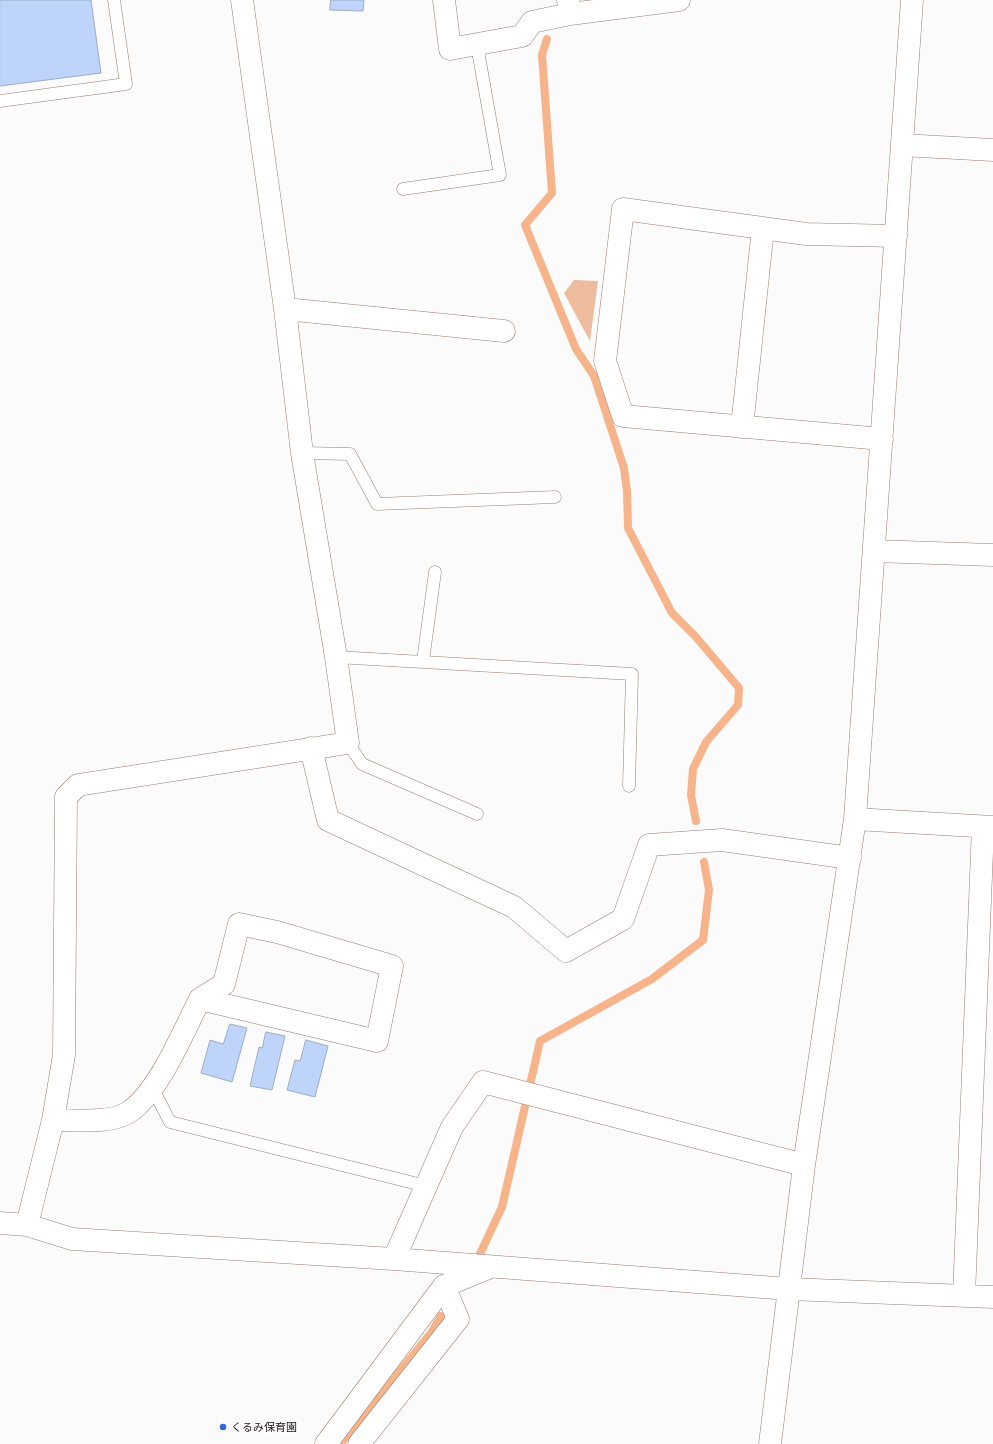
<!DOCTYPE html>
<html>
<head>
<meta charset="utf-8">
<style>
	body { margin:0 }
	canvas { display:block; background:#fbfbfb }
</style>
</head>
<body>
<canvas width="993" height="1444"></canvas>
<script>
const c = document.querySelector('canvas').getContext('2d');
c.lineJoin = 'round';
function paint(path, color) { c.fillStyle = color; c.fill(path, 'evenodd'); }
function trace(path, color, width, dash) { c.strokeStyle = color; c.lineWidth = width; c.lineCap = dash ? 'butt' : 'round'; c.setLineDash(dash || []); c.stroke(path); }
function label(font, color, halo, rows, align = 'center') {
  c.font = font + ' "Exo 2","Noto Sans JP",sans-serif'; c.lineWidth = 3; c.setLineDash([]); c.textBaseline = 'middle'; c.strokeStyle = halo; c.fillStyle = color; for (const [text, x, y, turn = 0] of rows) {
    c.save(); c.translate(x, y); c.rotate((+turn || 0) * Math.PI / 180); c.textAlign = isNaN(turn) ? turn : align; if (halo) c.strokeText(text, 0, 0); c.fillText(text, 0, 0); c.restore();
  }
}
paint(new Path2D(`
	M574 280 598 281 590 341 564 293Z`), '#edbc9f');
trace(new Path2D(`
	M547 39 542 55 552 193 525 225 576 349 594 376 624 468 627 491 628 528 672 613 696 637 739 688 738 705 706 742 693 769 691 795 696 821
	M479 1256 502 1207 540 1041 652 979 703 940 709 890 704 862
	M340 1444 431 1333 441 1316`), '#f7b389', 8);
const building = new Path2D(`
	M0 0H91L101 73 0 86Z
	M331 0H364L363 11 330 10Z
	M230 1024 247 1028 232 1082 201 1073 210 1040 223 1044Z
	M266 1032 285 1036 272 1090 250 1086 259 1047 262 1048Z
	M306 1040 328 1046 315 1097 287 1090 295 1060 300 1061Z`);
paint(building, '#bed4fa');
trace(building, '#9cacc7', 1);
const service = new Path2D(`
	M0 101 126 84 114 0
	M403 189 500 175 477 45
	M302 453 350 454 377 504 555 497
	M336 657 632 674 629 786
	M423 661 435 572
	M348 743 362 764 477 814
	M153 1089 170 1122 426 1186`);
const minor = new Path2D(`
	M444 0 450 49 522 36 532 22 570 14
	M568 0 570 14 679 0
	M902 145 993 150
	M285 309 504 331
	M742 427 763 228
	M882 439 623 416 605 361 623 209 806 234 896 236
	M874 551 993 555
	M311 748 328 820 514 907 566 951 623 919 649 845 722 840 850 858
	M855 819 993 827
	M53 1120C74 1120 111 1124 129 1112 159 1092 183 1032 200 999L377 1041 392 966 277 932 239 924 224 984 200 999
	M0 1223 27 1225 72 1239 394 1259 789 1289 993 1297
	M27 1225 53 1120 64 1055 66 797 78 785 348 743 336 657 302 453 285 309 242 0
	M394 1259 452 1127 483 1082 804 1165
	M964 1295 983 827
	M326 1444 444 1286 488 1268
	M359 1444 458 1319 444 1286
	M770 1444 804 1165 855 819 912 0`);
trace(service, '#9a7d6d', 13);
trace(minor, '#9a7d6d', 23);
trace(service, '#fff', 12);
trace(minor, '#fff', 22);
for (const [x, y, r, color] of [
	[223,1427,4,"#2f69d7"]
]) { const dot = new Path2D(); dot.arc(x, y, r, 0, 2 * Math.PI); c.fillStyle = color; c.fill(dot); trace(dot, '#fff', 1.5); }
label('11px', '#1a1009', '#fff', [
	["くるみ保育園",231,1427]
], 'left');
</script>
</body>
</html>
